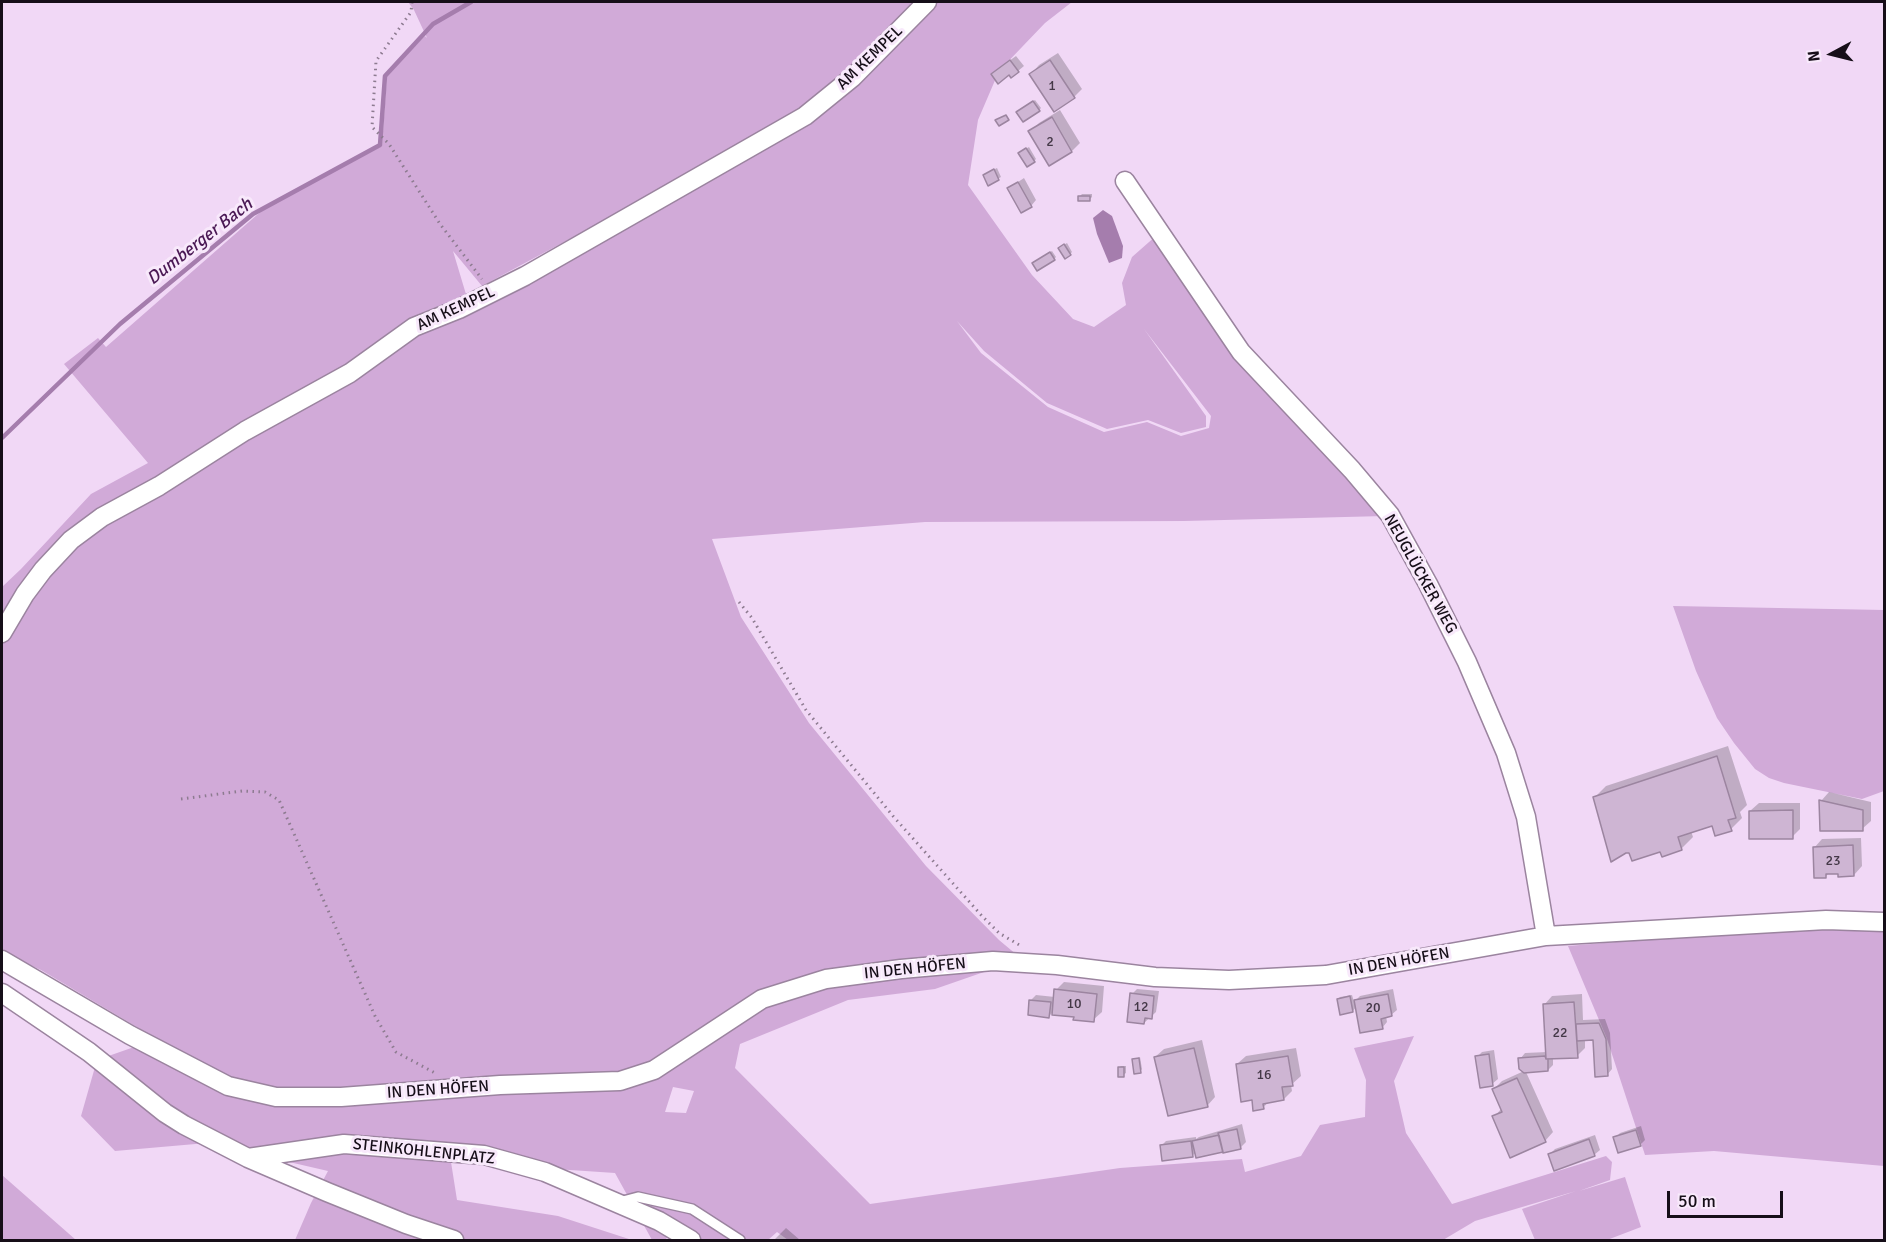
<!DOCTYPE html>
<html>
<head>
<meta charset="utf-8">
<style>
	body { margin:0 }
	#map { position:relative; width:1886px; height:1242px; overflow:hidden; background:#f1d8f6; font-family:Signika,sans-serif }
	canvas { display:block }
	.frame { position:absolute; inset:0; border:3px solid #160e18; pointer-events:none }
	.north { position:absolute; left:1802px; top:24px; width:60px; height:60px; -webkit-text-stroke:4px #f8e9fb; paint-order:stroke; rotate:263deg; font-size:16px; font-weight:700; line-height:24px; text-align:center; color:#160e18 }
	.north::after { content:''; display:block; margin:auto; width:21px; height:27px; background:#160e18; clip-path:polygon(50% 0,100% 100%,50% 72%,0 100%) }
	.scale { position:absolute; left:1667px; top:1191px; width:116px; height:27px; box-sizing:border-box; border:3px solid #160e18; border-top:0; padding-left:8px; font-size:18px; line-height:21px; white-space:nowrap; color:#160e18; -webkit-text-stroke:4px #f8e9fb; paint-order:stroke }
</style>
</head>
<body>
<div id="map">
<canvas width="1886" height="1242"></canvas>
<div class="frame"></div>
<div class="north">N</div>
<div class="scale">50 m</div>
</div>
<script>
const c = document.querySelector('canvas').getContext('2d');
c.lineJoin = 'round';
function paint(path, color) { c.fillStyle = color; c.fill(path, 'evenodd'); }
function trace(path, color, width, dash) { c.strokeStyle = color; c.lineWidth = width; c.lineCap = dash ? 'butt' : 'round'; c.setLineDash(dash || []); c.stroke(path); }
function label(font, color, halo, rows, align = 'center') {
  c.font = font + ' Signika,sans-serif'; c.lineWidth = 6; c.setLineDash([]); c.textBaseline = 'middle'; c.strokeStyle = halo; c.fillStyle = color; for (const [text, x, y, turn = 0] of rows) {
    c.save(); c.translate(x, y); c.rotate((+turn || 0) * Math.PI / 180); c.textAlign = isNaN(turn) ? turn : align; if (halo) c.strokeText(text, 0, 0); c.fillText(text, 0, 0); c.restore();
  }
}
paint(new Path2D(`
	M408 2H923L823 96 754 140 482 286 453 251 471 311 782 136 932 2H1072L1045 23 999 71 978 120 968 185 1032 275 1073 319 1094 327 1126 305 1122 283 1132 257 1157 235 1385 516 1184 521 925 522 712 539 741 617 809 723 926 866 999 940 1017 955 984 972 935 989 848 1000 740 1044 735 1068 870 1204 1120 1168 1242 1159 1245 1172 1301 1156 1320 1125 1365 1117 1366 1080 1354 1048 1414 1036 1394 1081 1406 1133 1452 1204 1606 1156 1612 1162 1610 1180 1579 1191 1625 1177 1641 1227 1607 1240H1535L1522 1209 1576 1191 1475 1221 1443 1240H788L777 1232 768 1240H701L679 1225 665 1240H652L615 1173 451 1162 457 1200 558 1216 632 1240H295L311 1203 328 1171 207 1143 115 1151 81 1116 97 1060 157 1039 41 970 2 952V587L21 569 91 494 148 463 64 364 98 338 106 347 266 207 382 146 387 75 425 36 427 38 414 10ZM957 321 984 351 1047 403 1107 429 1148 420 1181 433 1206 427V416L1144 329 1211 416 1209 428 1181 436 1147 422 1104 432 1048 407 981 353ZM673 1087 694 1091 686 1113 665 1112Z
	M1673 606 1884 610V791L1862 799 1784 783 1769 778 1755 769 1734 743 1717 718 1696 671Z
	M1866 926 1884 928V1166L1714 1151 1645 1155 1607 1039 1568 946 1687 936Z
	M2 1175 76 1240H2Z`), '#d1aad8');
paint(new Path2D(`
	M1103 210 1112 216 1123 246 1122 258 1109 263 1097 234 1093 218Z`), '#a57dad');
paint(new Path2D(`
	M1058 53 1082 89 1074 97 1031 74 1039 65Z
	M1016 56 1024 66 1018 71 998 69Z
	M1035 100 1041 108 1039 110H1020Z
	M1060 110 1080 143 1072 151 1050 164 1030 132 1039 123Z
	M1029 147 1036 159 1034 161 1022 151Z
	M997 168 1001 177 988 184 987 173Z
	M1024 178 1036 200 1031 206 1009 188Z
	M1082 194H1092V197L1090 199 1080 196Z
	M1067 243 1072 252 1070 254 1062 246Z
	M1052 251 1056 257 1054 259 1036 261Z
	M1728 746 1747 805 1740 812 1742 818 1731 829 1713 824 1691 831 1693 837 1681 849 1661 850 1595 797 1606 786Z
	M1829 792 1871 802V821L1862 829 1821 801Z
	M1759 803H1800V829L1792 837 1750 811Z
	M1861 838 1862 866 1854 875 1839 872 1829 873 1826 876 1814 848 1822 839Z
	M1064 982 1104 986 1102 1012 1093 1020 1075 1015 1052 1013 1049 1016 1031 1000 1036 995 1055 997 1056 990Z
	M1137 989 1159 991 1156 1012 1144 1023 1132 994Z
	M1393 989 1397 1010 1391 1015 1386 1016 1387 1022 1382 1028 1356 1007 1353 1011 1338 999 1340 997 1352 995 1354 1002 1360 996Z
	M1582 994 1583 1020 1605 1019 1610 1033 1612 1069 1607 1075 1594 1038 1585 1039V1048L1577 1056 1553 1057V1065L1548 1070 1526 1072 1553 1132 1545 1141 1494 1117 1502 1108 1494 1089 1502 1081 1524 1071 1520 1059 1525 1053 1547 1052 1544 1005 1552 996Z
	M1202 1040 1215 1097 1207 1106 1155 1057 1164 1049Z
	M1296 1048 1301 1076 1291 1085 1292 1091 1284 1099 1269 1101 1263 1108 1253 1099 1237 1064 1246 1056Z
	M1494 1050 1498 1079 1492 1084 1477 1057 1482 1052Z
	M1140 1057 1142 1069 1140 1072 1133 1060Z
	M1121 1066H1126V1073L1123 1075 1119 1068Z
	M1242 1124 1246 1142 1241 1147 1196 1152 1193 1155 1161 1146 1166 1141 1196 1137V1139L1199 1137Z
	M1641 1126 1645 1140 1640 1145 1615 1138 1620 1133Z
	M1595 1135 1600 1150 1594 1155 1550 1154 1555 1149Z
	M786 1228 800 1240H774Z`), '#0003');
trace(new Path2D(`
	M2 438 120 324 253 214 380 145 385 76 433 24 471 2`), '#a57dad', 4.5);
const building = new Path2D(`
	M1010 60 1019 72 1011 78 1009 75 998 84 991 74Z
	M1050 60 1075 98 1054 112 1029 74Z
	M1033 101 1040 111 1023 122 1016 112Z
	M1006 115 1009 120 999 126 995 120Z
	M1052 117 1072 152 1049 166 1028 131Z
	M1026 148 1035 162 1027 167 1018 153Z
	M994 169 999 180 988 186 983 175Z
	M1018 182 1032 207 1021 213 1007 188Z
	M1078 196H1090V201H1078Z
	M1064 244 1071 255 1065 259 1058 248Z
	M1050 252 1055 260 1037 271 1032 263Z
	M1717 756 1736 818 1728 820 1732 831 1715 836 1712 826 1678 837 1682 850 1662 857 1660 852 1632 861 1629 853H1626L1611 862 1593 797Z
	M1819 800 1863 810V831H1820Z
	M1793 810V839H1749V811Z
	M1853 845 1854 876 1838 877V874H1826V878H1814L1813 847Z
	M1054 989 1097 994 1094 1022 1073 1020 1074 1017 1052 1015Z
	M1130 993 1154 996 1152 1019 1145 1018 1144 1024 1127 1022Z
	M1388 994 1392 1016 1381 1019 1383 1029 1360 1033 1354 1000Z
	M1350 996 1353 1012 1340 1015 1337 999Z
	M1029 1000 1051 1002 1049 1018 1028 1015Z
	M1574 1002 1578 1058 1546 1059 1543 1004Z
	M1599 1023 1606 1039 1608 1076 1595 1077 1593 1040 1577 1041 1576 1024Z
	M1194 1048 1208 1107 1168 1116 1154 1057Z
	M1489 1054 1493 1086 1480 1088 1475 1056Z
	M1288 1056 1293 1086 1282 1087 1284 1100 1263 1104 1264 1109 1253 1111 1252 1100 1241 1102 1236 1064Z
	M1545 1056 1546 1059H1548V1071L1524 1073 1519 1069 1518 1058Z
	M1139 1058 1141 1073 1134 1074 1132 1059Z
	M1118 1067H1124V1077H1118Z
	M1517 1078 1546 1142 1510 1158 1492 1116 1502 1112 1492 1089Z
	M1237 1129 1241 1149 1223 1153 1218 1133Z
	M1636 1130 1641 1146 1618 1153 1613 1137Z
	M1219 1135 1223 1152 1196 1158 1192 1141Z
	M1589 1139 1595 1156 1554 1171 1548 1154Z
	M1191 1141 1193 1157 1162 1161 1160 1145Z`);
paint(building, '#ceb5d3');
trace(building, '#9c85a0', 1.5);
const lane = new Path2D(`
	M619 1202 638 1197 692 1209 740 1240`);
const street = new Path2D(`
	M1125 181 1241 352 1352 470 1390 515 1428 584 1467 662 1506 753 1526 817 1546 936
	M2 633 25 594 43 570 71 540 102 517 159 486 245 431 350 373 414 327 459 309 525 276 805 116 853 77 927 2
	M2 960 130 1035 228 1086 276 1097H341L500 1085 620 1081 654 1070 762 999 826 979 901 969 993 961 1057 965 1155 977 1229 980 1326 975 1546 936 1826 920 1884 922
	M2 993 89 1052 165 1113 184 1125 248 1158 327 1192 406 1224 454 1240
	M248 1158 344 1144 484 1155 545 1172 659 1221 691 1240`);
trace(lane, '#9b849f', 12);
trace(street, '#9b849f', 21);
trace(new Path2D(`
	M412 2 411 12 376 61 372 127 389 144 440 224 482 279
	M739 602 752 618 806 710 893 816 982 916 999 933 1021 946
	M181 799 242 791 265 792 279 800 375 1016 396 1052 435 1073`), '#8d7b90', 3, [1.5, 4.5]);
trace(lane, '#fff', 9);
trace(street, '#fff', 18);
label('14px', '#443847', null, [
	["1",1052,86],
	["2",1050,142],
	["23",1833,861],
	["10",1074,1004],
	["12",1141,1007],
	["20",1373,1008],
	["22",1560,1033],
	["16",1264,1075]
]);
label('16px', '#160e18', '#f8e9fb', [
	["AM KEMPEL",870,58,-44],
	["AM KEMPEL",456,309,-25],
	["NEUGLÜCKER WEG",1420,574,61],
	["IN DEN HÖFEN",1399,962,-10],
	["IN DEN HÖFEN",915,969,-6],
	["IN DEN HÖFEN",438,1090,-4],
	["STEINKOHLENPLATZ",424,1152,6]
]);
label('italic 18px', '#4a1854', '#f8e9fb', [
	["Dumberger Bach",200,242,-38]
]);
</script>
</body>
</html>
